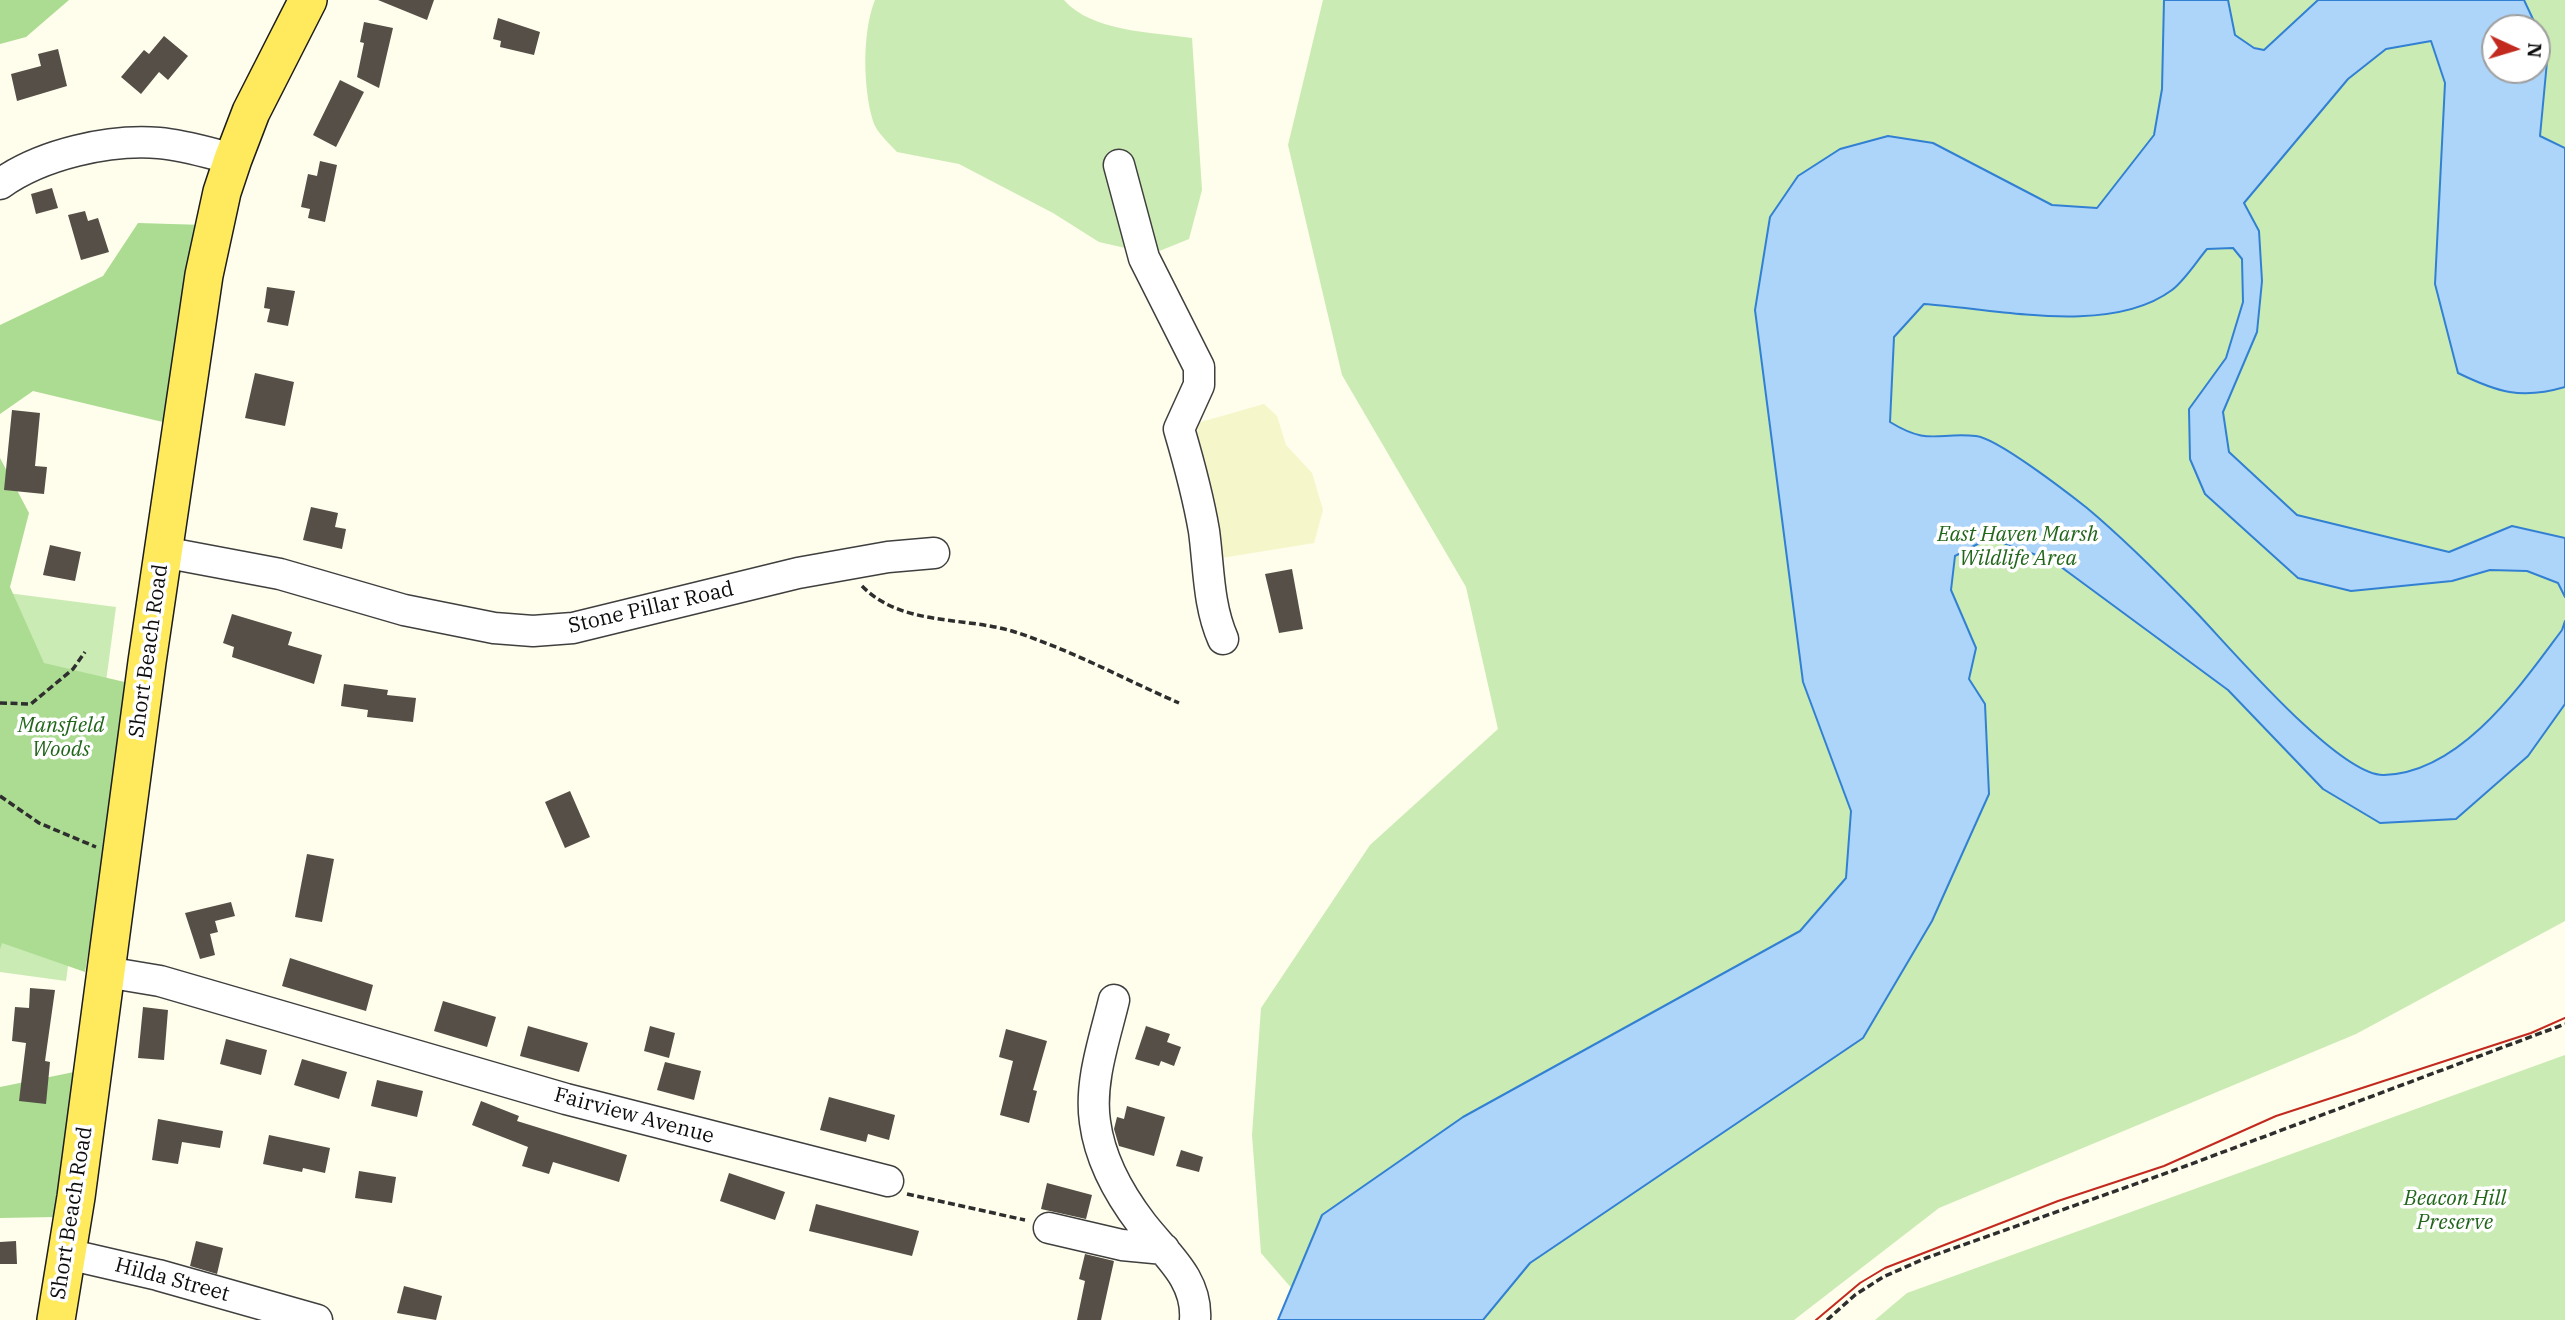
<!DOCTYPE html>
<html>
<head>
<meta charset="utf-8">
<style>
	body { margin:0 }
	#map { position:relative; width:2565px; height:1320px; overflow:hidden; background:#fffdeb; font-family:"IBM Plex Serif",serif }
	canvas { display:block }
	.north { position:absolute; left:2481px; top:14px; width:70px; height:70px; box-sizing:border-box; background:#fff; border:2px solid #9e9e9e; border-radius:50%; rotate:94deg; font-size:19px; font-weight:700; line-height:28px; text-align:center; color:#0c0c0c }
	.north::after { content:''; display:block; margin:auto; width:24px; height:32px; background:#c2291f; clip-path:polygon(50% 0,100% 100%,50% 72%,0 100%) }
</style>
</head>
<body>
<div id="map">
<canvas width="2565" height="1320"></canvas>
<div class="north">N</div>
</div>
<script>
const c = document.querySelector('canvas').getContext('2d');
c.lineJoin = 'round';
function paint(path, color) { c.fillStyle = color; c.fill(path, 'evenodd'); }
function trace(path, color, width, dash) { c.strokeStyle = color; c.lineWidth = width; c.lineCap = dash ? 'butt' : 'round'; c.setLineDash(dash || []); c.stroke(path); }
function label(font, color, halo, rows, align = 'center') {
  c.font = font + ' "IBM Plex Serif",serif'; c.lineWidth = 7; c.setLineDash([]); c.textBaseline = 'middle'; c.strokeStyle = halo; c.fillStyle = color; for (const [text, x, y, turn = 0] of rows) {
    c.save(); c.translate(x, y); c.rotate((+turn || 0) * Math.PI / 180); c.textAlign = isNaN(turn) ? turn : align; if (halo) c.strokeText(text, 0, 0); c.fillText(text, 0, 0); c.restore();
  }
}
paint(new Path2D(`
	M1264 404 1277 416 1286 445 1312 473 1323 510 1314 543 1215 559 1187 426Z`), '#f5f6ca');
paint(new Path2D(`
	M875 0H1064C1092 32 1152 32 1192 38L1202 190 1189 239 1152 254 1099 242 1053 213 959 164 897 152C889 143 876 132 873 121 863 88 862 32 875 0Z
	M1323 0H2565V921L2356 1034 1939 1208 1794 1320H1319L1261 1253 1252 1135 1261 1008 1370 845 1498 729 1466 587 1342 375 1288 145ZM2495 28H2537V70H2495Z
	M0 592 116 607 66 981 0 972Z
	M2565 1055V1320H1875L1907 1293Z`), '#caebb3');
paint(new Path2D(`
	M0 0H69L26 37 0 44Z
	M138 223 204 225 167 423 33 391 0 414V325L103 276Z
	M0 458 29 513 10 587 44 663 133 684 85 972 2 943 0 949Z
	M84 1070 55 1217 0 1218V1087Z`), '#abdc92');
const water = new Path2D(`
	M2164 0H2228L2235 35 2254 48 2264 50 2318 0H2524L2548 51 2540 136 2565 148V387C2521 400 2497 392 2458 373L2435 284 2445 83 2431 41 2386 49 2348 79 2244 203 2259 231 2262 281 2257 332 2223 412 2229 452 2297 515 2449 552 2512 526 2565 538V597L2558 583 2527 571 2490 570 2452 581 2351 591 2298 578 2205 494 2190 459 2189 409 2226 358 2243 302 2242 259 2233 248 2207 249C2196 262 2185 280 2172 290 2110 336 1997 309 1924 304L1894 337 1890 422C1929 446 1937 432 1976 436 1997 438 2068 493 2087 508 2124 539 2160 575 2194 610 2227 644 2339 777 2384 775 2461 773 2521 685 2562 630L2565 621V704L2528 756 2456 819 2380 823 2323 789 2228 690 2053 561 1989 538 1955 556 1951 590 1976 648 1969 679 1985 704 1989 794 1932 921 1863 1038 1530 1263 1483 1320H1278L1322 1215 1463 1117 1800 931 1846 878 1851 811 1803 682 1755 310 1770 217 1798 176 1840 149 1888 136 1933 143 2052 205 2097 208 2154 135 2162 89ZM2495 28H2537V70H2495Z`);
paint(water, '#add4f9');
trace(water, '#3180d3', 2);
paint(new Path2D(`
	M378 0H434L427 20Z
	M498 18 540 32 534 55 500 47 501 41 493 39Z
	M364 22 393 28 379 88 357 77 364 43 360 42Z
	M164 36 188 56 168 80 159 72 141 94 121 77 144 50 149 54Z
	M58 49 67 86 17 101 11 74 41 66 38 54Z
	M340 80 364 92 336 147 313 135Z
	M320 161 337 165 325 222 308 218 310 209 301 207 308 174 317 176Z
	M52 188 58 208 36 214 31 194Z
	M85 211 88 221 98 218 109 252 81 260 68 215Z
	M267 287 295 291 288 326 267 322 270 309 264 308Z
	M255 373 294 382 285 426 245 418Z
	M12 410 40 413 35 466 47 467 44 494 4 490Z
	M311 507 338 513 335 527 346 529 342 549 303 540Z
	M50 545 81 552 75 581 43 575Z
	M1292 569 1303 629 1279 633 1265 574Z
	M232 614 292 632 288 645 322 655 314 684 232 657 234 647 223 643Z
	M344 684 388 690 387 695 416 698 413 722 367 717 368 710 341 706Z
	M570 791 590 837 565 848 545 802Z
	M307 854 334 859 322 922 295 917Z
	M231 902 235 916 215 921 218 932 210 934 215 955 200 959 185 913Z
	M290 958 373 985 366 1011 282 986Z
	M30 988 55 990 45 1061 50 1062 46 1104 19 1101 26 1043 12 1041 15 1007 29 1008Z
	M443 1001 496 1017 487 1047 434 1031Z
	M143 1007 168 1010 164 1060 138 1058Z
	M528 1026 588 1043 579 1072 520 1056Z
	M650 1026 675 1033 669 1058 644 1051Z
	M1146 1026 1170 1034 1167 1042 1181 1047 1174 1066 1161 1061 1159 1066 1135 1059Z
	M1006 1029 1047 1041 1033 1090 1037 1091 1029 1123 1000 1115 1013 1061 999 1057Z
	M226 1039 267 1050 261 1075 220 1064Z
	M302 1059 347 1072 339 1099 294 1085Z
	M665 1062 701 1071 694 1100 657 1090Z
	M377 1080 423 1091 417 1117 371 1106Z
	M829 1097 895 1115 889 1140 868 1134 866 1142 820 1130Z
	M481 1101 519 1116 517 1121 627 1155 619 1182 553 1162 549 1174 522 1166 528 1147 472 1125Z
	M1127 1106 1165 1117 1154 1156 1119 1146 1114 1129 1117 1117 1124 1119Z
	M158 1119 223 1131 220 1148 182 1142 178 1164 152 1160Z
	M269 1135 330 1148 325 1173 303 1168 302 1172 263 1164Z
	M1181 1150 1203 1157 1199 1172 1176 1166Z
	M359 1171 396 1177 392 1203 355 1198Z
	M729 1173 785 1192 775 1220 720 1201Z
	M1047 1183 1092 1195 1086 1219 1041 1209Z
	M816 1204 919 1231 912 1256 809 1231Z
	M16 1241 17 1264H0V1242Z
	M196 1241 223 1248 217 1274 190 1266Z
	M1085 1254 1114 1261 1101 1320H1077L1085 1281 1079 1279Z
	M404 1286 442 1296 436 1320 397 1313Z`), '#554f48');
const minor = new Path2D(`
	M1119 165 1144 258 1199 367V385L1179 429C1189 463 1198 496 1204 531 1209 568 1208 605 1223 639
	M0 184C42 154 109 139 159 143 184 145 209 153 233 159
	M163 552 280 574 404 610 494 628 533 631 573 628 798 573 888 557 934 553
	M106 972 160 981 566 1099 888 1181
	M1114 1000C1105 1038 1089 1082 1095 1122 1100 1160 1119 1194 1142 1224 1165 1254 1198 1278 1195 1320
	M1049 1228 1122 1245 1164 1249
	M67 1254 158 1275 317 1320`);
const major = new Path2D(`
	M56 1320 76 1197 147 662 204 275 222 192 233 159 251 112 308 0`);
trace(minor, '#3f3f3f', 33);
trace(major, '#1d1d1d', 40);
trace(new Path2D(`
	M862 586C902 627 965 616 1015 632 1071 650 1124 679 1179 703
	M0 703 31 704 73 669 85 652
	M0 796 39 823 96 847
	M907 1194 1025 1220
	M1827 1320 1855 1295 1883 1277 1926 1258 2175 1170 2565 1024`), '#2e2e2e', 3.5, [7, 3.5]);
trace(minor, '#fff', 30);
trace(major, '#feea5c', 37);
trace(new Path2D(`
	M1816 1320 1860 1283 1885 1268 2058 1201 2164 1166 2276 1116 2531 1033 2565 1018`), '#c2291f', 2);
label('italic 21px', '#21661a', '#fff', [
	["East Haven Marsh",2018,535],
	["Wildlife Area",2018,559],
	["Mansfield",61,726],
	["Woods",61,750],
	["Beacon Hill",2455,1199],
	["Preserve",2455,1223]
]);
label('21px', '#0c0c0c', '#fff', [
	["Stone Pillar Road",651,608,-13],
	["Short Beach Road",149,651,-82],
	["Fairview Avenue",634,1116,15],
	["Short Beach Road",72,1213,-81],
	["Hilda Street",172,1280,15]
]);
</script>
</body>
</html>
